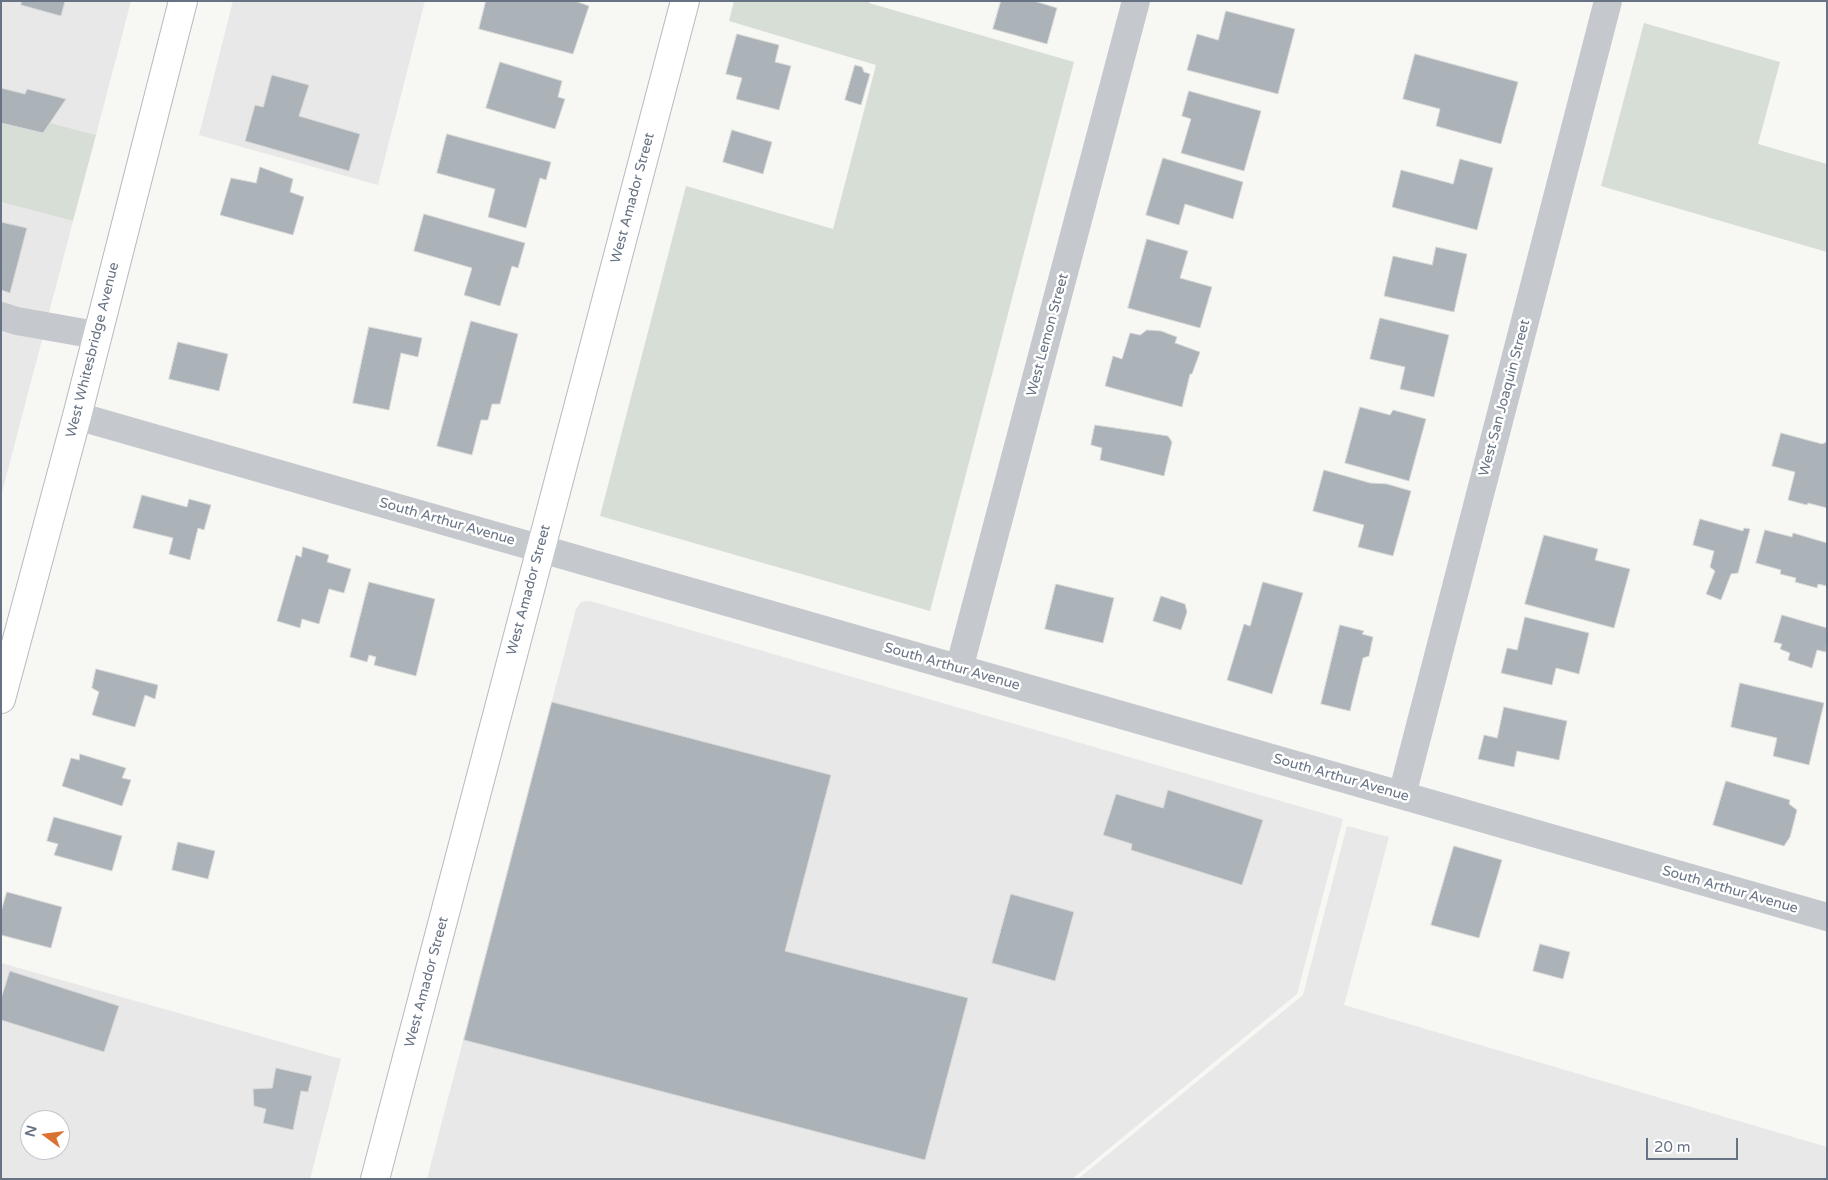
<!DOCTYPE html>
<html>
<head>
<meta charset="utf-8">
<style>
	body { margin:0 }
	#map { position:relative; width:1828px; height:1180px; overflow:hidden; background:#f7f7f4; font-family:"Varela Round",sans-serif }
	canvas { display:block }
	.frame { position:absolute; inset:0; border:2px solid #677384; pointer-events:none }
	.north { position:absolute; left:20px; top:1110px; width:50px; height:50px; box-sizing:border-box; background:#fff; border:1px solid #c2c7ce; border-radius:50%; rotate:285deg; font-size:14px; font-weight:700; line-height:20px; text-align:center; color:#677384 }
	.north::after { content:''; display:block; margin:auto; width:18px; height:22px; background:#db7130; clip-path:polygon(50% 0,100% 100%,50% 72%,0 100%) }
	.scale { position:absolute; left:1646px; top:1138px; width:92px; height:22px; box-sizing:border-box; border:2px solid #677384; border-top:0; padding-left:6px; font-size:15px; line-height:18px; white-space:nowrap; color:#677384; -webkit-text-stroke:4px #fff; paint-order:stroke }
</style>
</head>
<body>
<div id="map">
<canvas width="1828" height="1180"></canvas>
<div class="frame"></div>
<div class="north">N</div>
<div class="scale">20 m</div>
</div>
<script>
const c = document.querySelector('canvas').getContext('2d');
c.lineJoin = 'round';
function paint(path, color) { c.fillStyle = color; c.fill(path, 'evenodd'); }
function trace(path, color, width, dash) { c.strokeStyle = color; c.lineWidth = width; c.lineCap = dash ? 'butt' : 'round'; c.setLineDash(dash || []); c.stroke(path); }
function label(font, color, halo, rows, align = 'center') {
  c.font = font + ' "Varela Round",sans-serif'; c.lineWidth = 5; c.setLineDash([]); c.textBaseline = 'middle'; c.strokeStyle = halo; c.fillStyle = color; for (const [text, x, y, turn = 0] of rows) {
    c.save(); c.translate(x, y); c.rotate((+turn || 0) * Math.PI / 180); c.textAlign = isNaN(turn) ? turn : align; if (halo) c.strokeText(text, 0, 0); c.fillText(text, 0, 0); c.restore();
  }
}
paint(new Path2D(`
	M1 1H131L96 135 1 110Z
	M233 1H425L378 185 199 135Z
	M1 202 73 221 1 496Z
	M590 601 1343 819 1297 994 1072 1179H427L576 609 581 602Z
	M1347 826 1389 837 1344 1005 1827 1147V1179H1078L1303 995Z
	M1 963 341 1059 310 1179H1ZM30 1120H60V1150H30Z`), '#e7e8e7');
paint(new Path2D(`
	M734 1H869V3L1074 62 930 611 600 516 686 186 833 229 876 65 729 21Z
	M1644 23 1780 62 1758 144 1827 164V252L1601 186Z
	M1 110 96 135 73 221 1 202Z`), '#d7ded5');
const building = new Path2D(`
	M22 1H65L61 16 21 5Z
	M486 1H575L589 6 573 54 479 29Z
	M1001 1H1034L1057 8 1047 44 993 29Z
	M1226 11 1295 29 1278 94 1187 70 1197 34 1218 40Z
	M737 34 779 45 775 62 791 66 779 110 736 99 742 78 726 74Z
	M1415 54 1518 82 1501 144 1436 126 1440 109 1403 99Z
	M500 62 562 81 558 97 565 99 555 129 486 108Z
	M855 65 862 67 864 72 870 74 861 105 845 100Z
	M272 75 309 85 299 116 360 134 349 171 245 141 255 105 263 107Z
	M1 88 25 94 27 89 66 99 43 133 1 123Z
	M1189 91 1261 111 1244 171 1181 153 1191 119 1182 116Z
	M732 130 772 142 763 174 723 162Z
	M447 134 551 162 546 180 540 178 526 228 488 217 495 189 437 173Z
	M1163 158 1243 182 1233 219 1185 204 1179 225 1146 215Z
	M1460 159 1493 168 1477 230 1392 207 1401 170 1453 184Z
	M260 167 293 179 290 192 304 197 293 235 220 215 231 178 256 183Z
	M424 214 525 243 518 268 512 266 500 306 464 295 472 268 414 251Z
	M1 222 27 228 10 293 1 290Z
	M1147 239 1188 251 1180 278 1212 287 1200 328 1128 308Z
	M1436 247 1467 254 1454 312 1384 296 1393 256 1432 265Z
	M1380 318 1449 335 1434 397 1400 389 1405 367 1370 359Z
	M471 321 518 334 500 404H492L488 420H481L472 455 437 446Z
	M369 327 422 338 418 357 401 353 389 410 353 403Z
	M1147 330 1161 331 1177 337 1175 343 1200 352 1192 374H1190L1182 407 1105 386 1113 356 1122 359 1130 333 1140 335Z
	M178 342 228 354 219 391 169 379Z
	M1360 407 1390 415 1393 410 1426 419 1409 481 1345 463Z
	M1095 425 1168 436 1172 442 1164 476 1100 460 1102 448 1091 445Z
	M1781 433 1822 444 1827 442V508L1808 503 1807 505 1788 500 1795 472 1772 466Z
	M1324 470 1370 483 1387 484 1411 491 1393 556 1358 547 1364 525 1313 511Z
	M142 495 187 507 189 499 211 505 204 530 198 528 190 560 169 554 173 538 133 528Z
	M1700 519 1743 531 1744 528 1750 529 1738 573 1731 574 1721 600 1706 594 1715 571 1710 567 1714 551 1693 545Z
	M1765 530 1792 537 1793 533 1827 543V586L1818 584 1817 588 1795 582 1796 578 1780 574 1781 570 1756 563Z
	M1544 535 1598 549 1595 560 1630 569 1614 628 1525 604Z
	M303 547 329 555 327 562 351 569 344 593 329 589 319 624 302 619 300 628 277 621 296 555 301 557Z
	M369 582 435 599 416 676 374 665 376 657 369 655 367 662 350 657Z
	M1263 582 1303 593 1272 694 1227 680 1244 624 1250 626Z
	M1056 584 1114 598 1103 643 1045 629Z
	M1161 596 1185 604 1187 612 1181 630 1153 621Z
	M1782 615 1827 628 1826 652 1817 650 1812 668 1788 660 1790 653 1780 649 1782 644 1774 642Z
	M1525 617 1589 633 1579 674 1556 668 1552 685 1501 673 1507 648 1517 650Z
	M1340 625 1364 631 1362 634 1373 637 1369 656 1363 658 1350 711 1321 704Z
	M96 669 158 685 155 699 145 695 135 727 92 715 99 692 92 688Z
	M1740 683 1824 703 1809 765 1773 756 1777 738 1731 727Z
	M552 702 831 775 785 951 968 998 925 1160 464 1040Z
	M1504 707 1567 721 1559 760 1517 751 1514 767 1478 759 1484 735 1497 738Z
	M80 754 126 768 122 778 131 780 122 806 62 786 71 758 79 760Z
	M1726 781 1790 800 1789 804 1797 810 1790 837 1784 846 1713 825Z
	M1168 790 1263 820 1242 885 1131 850 1132 844 1103 835 1116 794 1163 808Z
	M54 817 122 836 112 871 54 855 58 844 47 841Z
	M178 842 215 851 208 879 172 870Z
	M1454 846 1502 860 1479 938 1431 925Z
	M7 892 62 907 51 948 1 935V912Z
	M1011 894 1074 912 1055 981 992 963Z
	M1540 944 1570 952 1563 979 1533 971Z
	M10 971 119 1006 104 1052 1 1020V999Z
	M276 1068 312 1076 308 1092 301 1091 293 1130 263 1123 266 1109 254 1106 253 1089 272 1088Z`);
paint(building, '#abb2b8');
trace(building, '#d8d9d7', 1);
const major = new Path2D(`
	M1 699 77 416 183 1
	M375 1179 685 1`);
trace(major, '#b6b9be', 30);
trace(new Path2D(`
	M1 316 17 321 96 335
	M77 416 1827 917
	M959 669 1136 1
	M1402 795 1608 1`), '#c5c8cc', 28);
trace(major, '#fff', 28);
label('14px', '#677384', '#fff', [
	["West Amador Street",633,198,-75],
	["West Lemon Street",1048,335,-75],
	["West Whitesbridge Avenue",93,350,-76],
	["West San Joaquin Street",1505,398,-75],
	["South Arthur Avenue",447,522,16],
	["West Amador Street",529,590,-75],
	["South Arthur Avenue",952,667,16],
	["South Arthur Avenue",1341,778,16],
	["South Arthur Avenue",1730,890,16],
	["West Amador Street",427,982,-75]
]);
</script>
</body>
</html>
